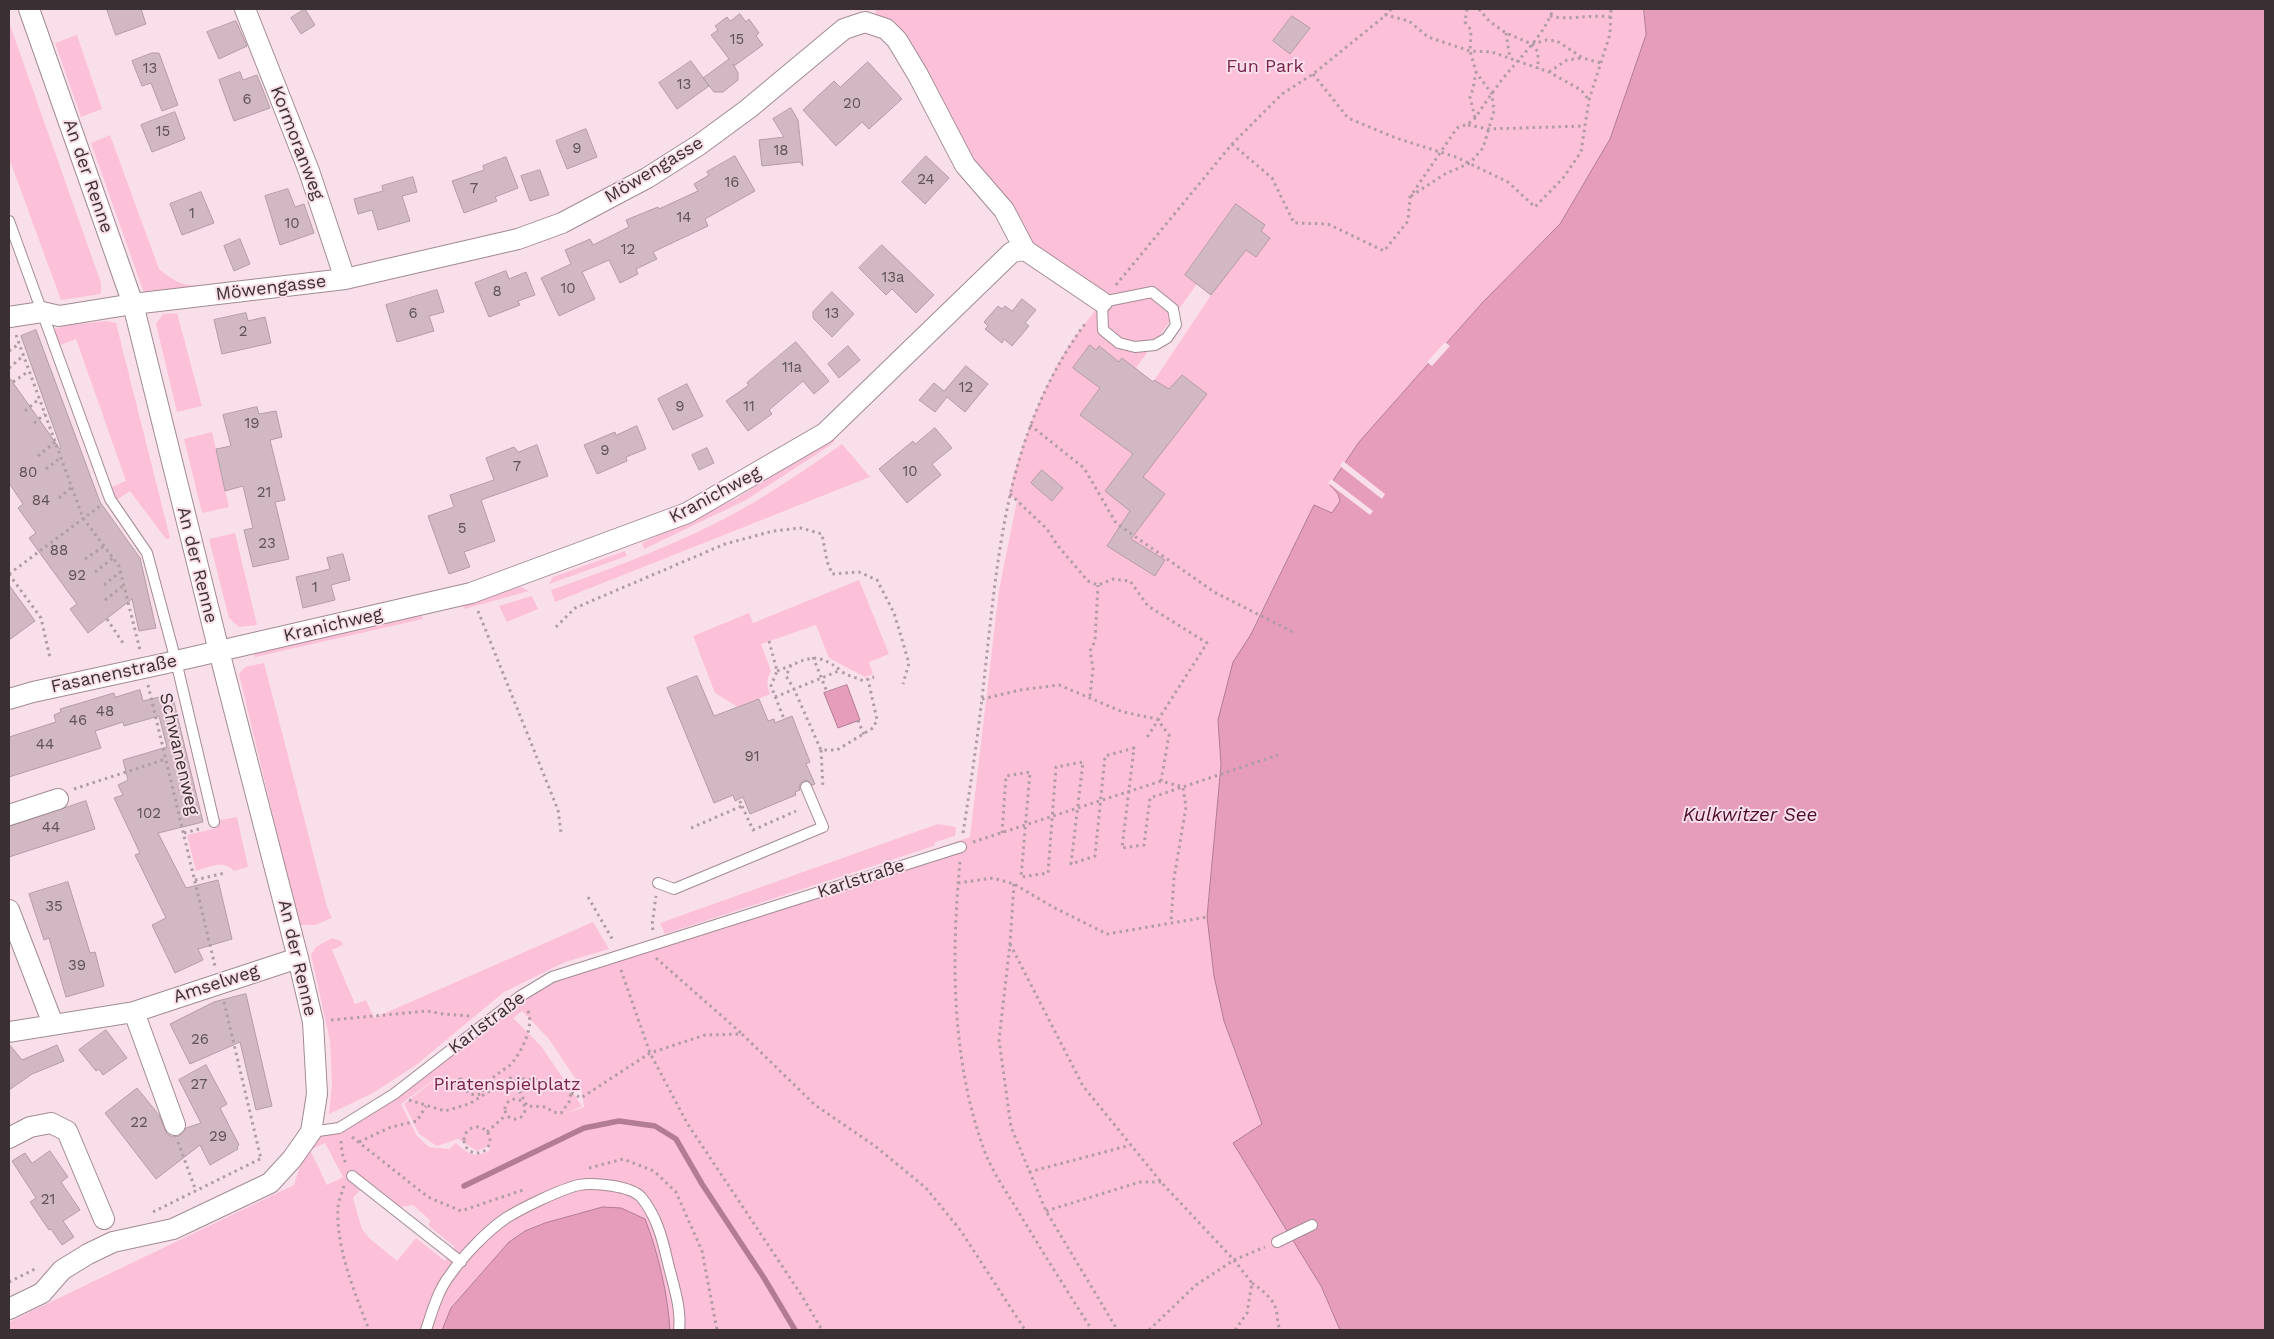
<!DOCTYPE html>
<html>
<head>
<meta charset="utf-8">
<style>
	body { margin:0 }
	#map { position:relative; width:2274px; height:1339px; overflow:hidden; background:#f9dfe9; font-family:"Work Sans",sans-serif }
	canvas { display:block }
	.frame { position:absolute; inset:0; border:10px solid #3a3033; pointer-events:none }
</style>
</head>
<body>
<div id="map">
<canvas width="2274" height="1339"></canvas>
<div class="frame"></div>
</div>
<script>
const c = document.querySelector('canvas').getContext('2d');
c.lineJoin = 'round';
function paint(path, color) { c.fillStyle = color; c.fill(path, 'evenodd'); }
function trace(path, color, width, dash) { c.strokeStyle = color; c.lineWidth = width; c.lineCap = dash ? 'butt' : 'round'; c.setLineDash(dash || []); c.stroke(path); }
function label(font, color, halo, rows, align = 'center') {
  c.font = font + ' "Work Sans",sans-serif'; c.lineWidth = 4; c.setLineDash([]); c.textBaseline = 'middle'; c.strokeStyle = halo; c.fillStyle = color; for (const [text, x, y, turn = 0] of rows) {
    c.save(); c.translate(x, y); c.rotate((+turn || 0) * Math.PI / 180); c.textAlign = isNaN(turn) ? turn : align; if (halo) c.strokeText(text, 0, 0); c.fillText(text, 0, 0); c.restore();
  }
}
paint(new Path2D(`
	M876 9H1644L1647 35 1610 139 1560 224 1483 302 1359 442 1330 485 1338 494 1340 501 1332 513 1314 506 1253 628 1219 732 1221 765 1207 917 1224 1021 1321 1287 1340 1330H670C666 1293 659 1254 645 1220L578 1213 525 1231 509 1242 451 1308 442 1330H9V1322L294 1185 311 1132 339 1128 552 977 646 949 970 837 999 590 1017 501 1009 494C1020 447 1038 399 1061 358 1073 338 1088 320 1102 302L1025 250 918 75 874 24ZM1197 284 1211 295 1153 382 1136 368ZM522 1011 549 1039 581 1087 584 1107 567 1113 582 1106 541 1046 513 1018ZM443 1073 404 1104 419 1134 437 1146 458 1139 477 1151 491 1145 489 1151C473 1159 468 1153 456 1143L449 1149 429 1147 417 1136 401 1104ZM325 1143 343 1177 327 1185 310 1150ZM368 1181 400 1207 413 1205 430 1220 429 1226 455 1247 445 1261 416 1238 397 1261 369 1238 362 1229 353 1198Z
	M9 22 101 283V294L61 300 9 158Z
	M77 35 102 109 81 117 55 43Z
	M110 135 159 269C170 278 184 288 199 285L200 294 144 293 91 143Z
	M177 313 202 406 177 412 156 324 163 314Z
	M106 321 116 323 170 538 166 539 130 491 112 503 107 489 126 481 76 339 55 347 49 330 69 325Z
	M212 432 229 507 202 513 184 439Z
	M832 437 835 441 826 448 746 500 644 549 642 543 737 498Z
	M842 444 870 477 555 602 551 590C608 570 665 549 720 521 763 499 802 472 842 444Z
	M235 533 257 625 239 627 229 618 209 539Z
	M625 551 627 556 549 584 553 577Z
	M859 580 889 654 869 662 873 674 865 677 829 658 816 625 761 644 771 671C766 679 767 686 770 694L738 707 715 693 693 636 749 613 753 623Z
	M521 587 529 591 464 609 463 603Z
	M532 596 538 609 507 622 499 606Z
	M421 614 423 619 255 657 253 652Z
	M264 663 327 907 332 918 315 925H299L239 674 245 667Z
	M237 817 248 867 234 871C224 859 209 867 196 871L187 835 217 828 215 821Z
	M938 824 956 827 955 836 935 842 934 846 665 934 660 923Z
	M593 922 609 949 565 962 504 992 416 1065 373 1093 329 1114 332 1084 330 1041 311 955 316 947 332 938 341 941 343 945 332 950 355 1004 366 1000 374 1018Z`), '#fcc1d8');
const water = new Path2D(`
	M1644 9H2265V1330H1340L1321 1286 1233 1143 1262 1124 1224 1021 1214 976 1207 917 1221 765 1218 720 1233 662 1250 636 1314 505 1332 513 1340 501 1338 494 1330 485 1359 442 1483 302 1560 224 1610 139 1646 35Z
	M847 685 860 720 838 728 824 693Z
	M603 1207 621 1208 645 1219C658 1252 668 1295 670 1330H442L451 1308 509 1242 525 1231 545 1223Z`);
paint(water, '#e69cbb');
trace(water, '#b27c92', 1);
paint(new Path2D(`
	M1445 342 1450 346 1432 366 1427 362Z
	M1343 461 1385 494 1382 499 1340 466Z
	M1331 479 1373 511 1370 515 1328 483Z`), '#f9dfe9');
trace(new Path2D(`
	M464 1186 584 1128 619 1121 655 1126 676 1139 702 1184 764 1278 795 1330`), '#b27c92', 5.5);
const building = new Path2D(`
	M107 9H141L146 24 116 35Z
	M305 9 315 25 301 34 291 18Z
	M740 14 746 22 749 19 759 33 756 36 763 45 734 66 733 64 738 73V80L723 92H714L703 78 729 59 711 35 718 30 715 26 727 17 730 21Z
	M1292 16 1310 28 1290 54 1273 41Z
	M236 21 247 46 219 59 207 32Z
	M152 53H159L178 105 162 111 151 83 142 86 132 61Z
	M691 61 709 86 677 109 659 83Z
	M868 62 902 99 869 129 862 122 836 146 803 110 834 81 840 87Z
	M240 72 243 80 257 75 270 108 234 121 219 80Z
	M791 108 798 120 803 166 800 162 762 166 759 140 784 137 773 119Z
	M175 112 185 139 152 152 141 125Z
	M586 129 597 157 567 169 556 141Z
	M735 156 755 191 705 219 708 226 653 252 657 259 636 269 638 274 620 283 609 260 582 272 595 299 559 316 541 278 571 264 565 250 590 239 593 245 629 227 626 220 658 207 659 209 698 191 694 184 709 175 707 172Z
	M926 156 949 178 925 204 902 182Z
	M506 157 518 188 495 197 497 201 464 213 452 181 484 170 483 166Z
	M540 170 549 195 530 201 521 176Z
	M413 177 417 192 402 196 410 221 378 230 372 210 358 214 354 199 383 191 382 186Z
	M288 189 295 207 304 204 314 233 280 245 265 196Z
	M201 192 214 223 182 235 170 204Z
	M1236 204 1265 225 1261 231 1270 238 1256 257 1246 250 1211 295 1185 275Z
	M240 239 250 264 234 271 224 246Z
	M882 245 934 295 916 313 892 289 886 295 859 268Z
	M506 271 509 279 526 272 535 295 518 301 520 305 489 317 475 283Z
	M437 290 444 312 429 316 434 331 397 342 386 305Z
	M832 292 854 314 832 337 813 318V312Z
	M1022 299 1036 310 1025 323 1029 326 1012 346 1004 339 1002 343 985 329 988 326 984 322 998 306 1002 309 1005 306 1012 311Z
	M246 313 248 321 265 317 271 343 222 354 214 320Z
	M36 330 100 502 140 558 156 628 139 631 132 599 88 633 70 609 77 604 29 538 36 533 18 508 23 504 9 483V377L60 449 61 448 21 336Z
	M796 342 829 381 814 394 803 381 769 410 772 414 748 431 726 401 749 385 747 383Z
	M1090 345 1096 350 1099 346 1119 362 1122 358 1153 382 1154 380 1169 389 1182 375 1207 394 1143 477 1165 494 1131 539 1165 560 1155 576 1107 546 1130 511 1105 491 1133 454 1080 415 1100 388 1073 368Z
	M848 346 860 360 839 378 828 364Z
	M966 366 988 384 965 412 947 397 935 412 919 400 934 383 944 391Z
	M687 384 703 416 673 430 658 399Z
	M257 407 259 414 276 411 282 437 270 440 285 500 275 502 289 559 253 567 244 530 253 528 243 486 225 491 216 449 231 446 223 415Z
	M637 426 646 449 626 457 627 461 597 474 584 445 615 432 616 435Z
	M935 428 952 448 932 464 941 475 907 503 879 469 913 441 915 444Z
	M537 445 548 476 481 500 495 541 464 552 470 567 449 574 428 516 454 507 450 495 494 480 486 458 514 447 518 452Z
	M707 448 714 463 699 470 692 455Z
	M1042 470 1063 488 1052 501 1031 483Z
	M343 554 350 580 331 585 335 600 303 608 296 577 330 569 327 558Z
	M9 585 35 621 9 640Z
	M697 676 714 716 759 699 768 721 774 719 775 723 792 716 810 762 806 764 815 784 812 785 807 780 803 781 799 786 800 790 795 792 796 795 750 814 743 797 735 801 733 795 714 803 667 688Z
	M140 690 143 701 172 694 203 822 158 833 186 888 218 880 232 939 198 949 203 960 175 973 152 925 166 918 135 855 140 853 114 798 123 795 118 785 128 780 123 760 167 747 159 716 124 726 123 722 95 731 101 748 9 777V737L56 722 54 715 61 712 60 709 114 693 115 697Z
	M86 801 95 829 9 857V827Z
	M68 882 90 953 95 952 104 986 66 997 49 938 44 940 29 894Z
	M246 994 272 1106 256 1110 240 1042 190 1064 170 1024 214 1002Z
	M106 1030 127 1058 103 1075 99 1069 96 1071 79 1050Z
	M9 1044 22 1060 57 1045 64 1061 32 1074 9 1090Z
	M206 1065 227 1104 220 1108 239 1145 237 1147 238 1149 210 1165 200 1145 156 1179 105 1113 137 1088 159 1115 167 1134 172 1137 179 1136 186 1128 201 1123 179 1080Z
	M50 1151 68 1177 61 1182 80 1210 63 1221 74 1237 62 1245 51 1229 49 1230 30 1202 36 1198 12 1161 25 1153 32 1163Z`);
paint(building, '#d1b8c2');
trace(building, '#b49ca5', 1);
const lane = new Path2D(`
	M9 221 110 499 147 553 176 661 214 822
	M1152 292 1173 309 1176 325 1167 338 1155 345 1135 347 1119 343 1103 330 1102 302Z
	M658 883 674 889 823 827 806 787
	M311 1132 339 1128 394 1094 519 997 552 977 961 847
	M352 1176 461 1262
	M1277 1242 1312 1225
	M426 1330C432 1312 438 1290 450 1275 463 1256 487 1231 506 1218 522 1208 561 1189 579 1185 593 1182 631 1186 641 1197 656 1215 662 1237 667 1259 672 1281 682 1308 679 1330`);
const street = new Path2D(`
	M245 9 309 171 345 279
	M9 317 42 312 59 316 133 304 345 279 518 239 562 223 647 178 699 145 748 109 844 29 865 22 886 29 897 40 918 75 965 165 1004 210 1025 250
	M9 699 33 692 176 661 471 593 687 513 825 433 1012 252 1025 250 1102 302
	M9 815 58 799
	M9 910 53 1024
	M134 1012 175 1125
	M9 1032 134 1012 298 958
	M9 1138 30 1127 51 1123 67 1131 104 1219
	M9 1309 42 1293 62 1270 88 1254 113 1242 173 1229 270 1183 292 1159 311 1132 317 1094 313 1022 298 958 219 651 133 304 29 9`);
trace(lane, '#a28b93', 12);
trace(street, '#a28b93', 22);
trace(new Path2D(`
	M1391 9 1386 15 1409 21 1428 37 1470 51 1492 52 1549 72 1581 90 1589 100
	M1467 9 1465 22 1471 30 1470 51 1476 72 1473 89 1470 97 1475 118
	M1479 9 1489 21 1506 33 1532 44 1547 40 1557 41 1583 58 1601 63
	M1550 16C1570 21 1589 14 1611 17
	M1506 33 1510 59
	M1532 44 1538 52V69
	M1549 72 1567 60 1582 58
	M1313 74 1348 118 1396 138 1456 157 1508 182 1535 207 1563 178 1581 152 1589 100 1610 34 1611 9
	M1468 125 1488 129 1584 126
	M1232 144 1272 178 1294 223 1328 224 1384 251 1408 221 1410 197 1457 128 1468 124 1475 118C1486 102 1497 85 1510 70 1526 51 1545 33 1553 9
	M1411 196 1445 174 1470 163 1483 148 1494 111 1492 94 1476 72
	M1116 285 1232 144 1282 94 1313 74 1386 15V9
	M16 335 83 518 119 566 140 650
	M9 351 19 344
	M9 368 23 356
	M13 382 29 371
	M25 411 39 399
	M34 423 45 414
	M1030 425 1084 468 1116 523 1214 592 1293 632
	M38 456 55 442
	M46 469 61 457
	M1010 494 1047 529 1058 546 1088 581 1098 585 1113 579 1130 581 1148 606 1207 643 1146 739
	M59 498 72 487
	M85 559 104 546
	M95 572 113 558
	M9 574 100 506
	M9 574 41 618 50 658
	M104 585 120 572
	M105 600 124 585
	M478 611 558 810 561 832
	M107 619 123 643
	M556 627 575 608 725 544 773 531 801 528 822 534 827 561 832 574 859 572 877 580 894 613 909 663 903 684
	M769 641 777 671 771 686 784 719
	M813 657 827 692
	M791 665 786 676 794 689 821 750H837L873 728 877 720 868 679
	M777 671C806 660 815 649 841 671 847 676 856 677 863 681L874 677
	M148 685 215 966
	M1090 696 1093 668 1090 651 1095 641 1098 585
	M775 697 841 670
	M982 699 1020 690 1059 685 1123 712 1157 719 1169 735 1161 781 1183 787 1186 807 1174 878 1171 922
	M858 720 864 735
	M821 750 823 788
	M74 789 166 759
	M742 806 753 830 796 811
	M691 828 742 806 739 799
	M184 833 203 828
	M963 833C970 788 977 743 982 698 998 562 1002 436 1087 321
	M1002 833 1006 776 1030 772 1021 877 1048 873 1056 767 1083 762 1071 864 1095 856 1105 756 1134 748 1122 848 1144 845 1150 798 1278 755
	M973 842 1161 781
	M960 862C951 958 951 1063 986 1155 994 1174 1007 1193 1018 1211 1042 1251 1067 1291 1092 1330
	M195 880 225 873
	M958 883 993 878 1014 884 1053 907 1107 934 1207 917
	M1014 884 1010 944 999 1040 1011 1127 1046 1211 1115 1326 1116 1330
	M588 897 614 942
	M653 930 652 925 656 896
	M1010 944 1083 1086 1161 1182 1234 1260 1252 1283 1247 1313 1235 1330
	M656 958 741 1033
	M621 970 650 1053 687 1123 802 1296 822 1330
	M224 1002 261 1159
	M331 1020 427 1011 443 1014 471 1016
	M460 1079 467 1082 475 1083 483 1089 482 1094 475 1095 468 1093 466 1089 456 1084Z
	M517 1079 516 1084 527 1106 546 1107 553 1112 561 1113 569 1102 571 1093
	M493 1089 490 1081C496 1074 502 1071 509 1066 521 1055 537 1022 526 1008
	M505 1109a10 10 0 1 1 20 0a10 10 0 1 1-20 0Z
	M409 1100 445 1111 469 1104 510 1078 550 1081 581 1098 650 1053 705 1035 742 1034 815 1105 875 1146 926 1188 961 1231 1025 1330
	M464 1140a13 13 0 1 1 26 0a13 13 0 1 1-26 0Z
	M487 1132 506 1115
	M352 1137 428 1197 461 1211 523 1190
	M341 1141 342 1153 346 1164
	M178 1142 196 1191
	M359 1142 391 1127 417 1121 426 1106
	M589 1168 623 1159 654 1171 676 1192 702 1251 717 1330
	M1029 1172 1131 1145
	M344 1186C342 1193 338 1201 338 1209 336 1249 355 1293 369 1330
	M1046 1211 1140 1182H1161
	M153 1212 262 1158
	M9 1282 35 1269
	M1252 1283C1263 1291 1275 1299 1277 1314 1278 1321 1277 1324 1281 1330
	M1149 1330 1196 1285 1234 1260 1265 1247`), '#b09ca3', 3, [2.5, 4]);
trace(lane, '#fff', 10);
trace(street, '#fff', 20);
label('15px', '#605257', null, [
	["15",737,40],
	["13",150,69],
	["13",684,85],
	["6",247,100],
	["20",852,104],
	["15",163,132],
	["9",577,149],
	["18",781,151],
	["24",926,180],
	["16",732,183],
	["7",474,189],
	["1",192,214],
	["14",684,218],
	["10",292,224],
	["12",628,250],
	["13a",893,278],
	["10",568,289],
	["8",497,292],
	["6",413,314],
	["13",832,314],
	["2",243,332],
	["11a",792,368],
	["12",966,388],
	["9",680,407],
	["11",749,407],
	["19",252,424],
	["9",605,451],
	["7",517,467],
	["10",910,472],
	["80",28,473],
	["21",264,493],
	["84",41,501],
	["5",462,529],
	["23",267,544],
	["88",59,551],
	["92",77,576],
	["1",315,588],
	["48",105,712],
	["46",78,721],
	["44",45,745],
	["91",752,757],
	["102",149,814],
	["44",51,828],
	["35",54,907],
	["39",77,966],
	["26",200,1040],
	["27",199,1085],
	["22",139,1123],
	["29",218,1137],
	["21",48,1200]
]);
label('18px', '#79244f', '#f9dfe9', [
	["Fun Park",1265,67],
	["Piratenspielplatz",507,1085]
]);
label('18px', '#3a3033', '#f9dfe9', [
	["Kormoranweg",297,143,69],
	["Möwengasse",654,170,-31],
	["An der Renne",88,176,71],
	["Möwengasse",271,288,-7],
	["Kranichweg",715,495,-28],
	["An der Renne",197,565,76],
	["Kranichweg",333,625,-13],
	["Fasanenstraße",114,674,-12],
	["Schwanenweg",179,754,77],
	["Karlstraße",861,879,-18],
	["An der Renne",297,958,77],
	["Amselweg",216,984,-18],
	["Karlstraße",487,1023,-37]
]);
label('italic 19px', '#4e0e30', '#f9dfe9', [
	["Kulkwitzer See",1750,815]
]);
</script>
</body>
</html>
